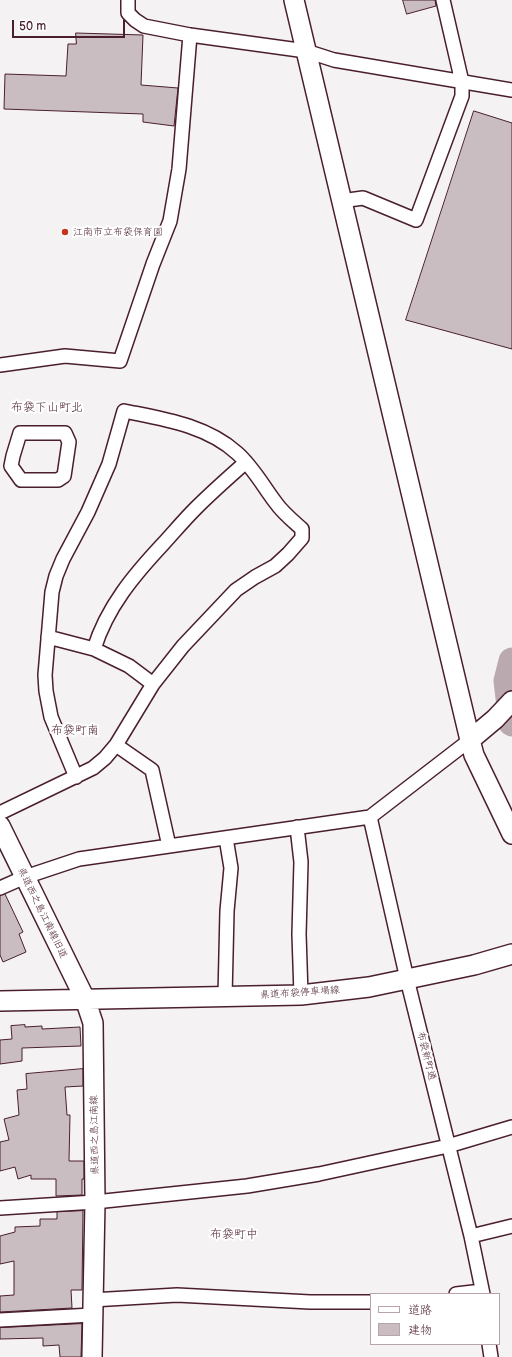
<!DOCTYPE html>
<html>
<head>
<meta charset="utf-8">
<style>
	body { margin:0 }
	#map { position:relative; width:512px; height:1357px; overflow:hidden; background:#f4f2f2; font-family:"Balsamiq Sans","Klee One",sans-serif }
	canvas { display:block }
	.legend { position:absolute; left:370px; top:1293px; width:130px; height:52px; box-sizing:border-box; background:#fff; border:1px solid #b7a5aa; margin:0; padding:5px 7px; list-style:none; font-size:12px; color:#4a1f2b }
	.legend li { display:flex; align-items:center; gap:8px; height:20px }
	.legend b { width:20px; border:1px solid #b7a5aa }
	.scale { position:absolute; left:12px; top:20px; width:113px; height:18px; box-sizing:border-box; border:2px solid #4a1f2b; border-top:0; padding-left:5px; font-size:12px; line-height:14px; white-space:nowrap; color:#4a1f2b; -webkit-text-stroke:3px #fff; paint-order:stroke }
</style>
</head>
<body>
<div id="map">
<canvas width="512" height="1357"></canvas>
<ul class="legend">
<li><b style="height:5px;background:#fff"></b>道路</li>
<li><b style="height:11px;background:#cabdc1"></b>建物</li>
</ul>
<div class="scale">50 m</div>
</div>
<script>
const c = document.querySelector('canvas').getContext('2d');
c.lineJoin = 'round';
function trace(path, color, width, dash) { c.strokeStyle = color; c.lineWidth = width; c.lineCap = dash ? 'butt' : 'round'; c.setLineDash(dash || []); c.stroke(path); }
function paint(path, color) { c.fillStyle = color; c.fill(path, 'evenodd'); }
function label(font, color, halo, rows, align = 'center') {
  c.font = font + ' "Balsamiq Sans","Klee One",sans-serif'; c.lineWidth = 4; c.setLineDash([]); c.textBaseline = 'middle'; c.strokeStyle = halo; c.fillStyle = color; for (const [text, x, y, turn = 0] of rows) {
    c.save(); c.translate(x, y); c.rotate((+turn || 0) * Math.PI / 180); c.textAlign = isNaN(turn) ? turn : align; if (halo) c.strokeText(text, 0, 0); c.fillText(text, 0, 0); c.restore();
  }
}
trace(new Path2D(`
	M512 661 507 681 512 723`), '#baa9ae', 27);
const building = new Path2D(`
	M403 0H435L436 6 407 14Z
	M76 33 143 35 141 85 178 88 174 126 143 122V114L4 109 5 74 66 76 68 44H76Z
	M474 111 512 123V349L406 320Z
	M5 894 23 932 19 934 26 952 3 962 0 955V896Z
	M25 1025V1027L42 1026V1029L80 1027 81 1046 22 1048V1061L0 1064V1040L12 1039 11 1026Z
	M83 1069V1086L65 1087 67 1115H70L69 1161H84V1179H82V1195L56 1196V1179H31V1175L18 1179 15 1167 0 1171V1142L9 1140 4 1119 19 1115 17 1090 27 1089 26 1074Z
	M83 1211 82 1290H71L72 1308 0 1312V1296L14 1295V1261L0 1264V1236L15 1232V1227L40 1226V1219H57V1212Z
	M82 1324 81 1357H60L59 1345 43 1346V1338L0 1339V1328Z`);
paint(building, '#cabdc1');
trace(building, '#4a1f2b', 1);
const street = new Path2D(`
	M128 0V13L135 20 144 26 190 35 306 51 334 60 512 90
	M341 201 363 198 416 220 462 96V82L443 0
	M0 365 65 356 120 361 153 264 170 221 179 169 190 35
	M20 433H65L69 442 64 476 58 480H21L11 466 13 456Z
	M48 637 94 649 129 666 153 684
	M94 649C107 607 134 575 163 544 174 532 184 520 196 508 212 492 229 477 246 462
	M116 745 152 770 169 846
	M0 813 93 768 105 758 116 745 153 684 183 646 236 590 255 577 275 566 288 554 302 538V529C293 521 283 513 276 503 263 486 253 467 237 453 206 425 163 419 124 411L109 464 88 512 63 559 56 576 52 592 45 675 46 691 51 717 76 777
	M370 817 407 979 471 1236 483 1294
	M297 827 301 862 299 934 301 995
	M0 888 25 877 79 859 370 817 470 740
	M225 997 227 911 231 868 226 838
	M0 1208 95 1202 247 1186 319 1174 448 1146 512 1127
	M471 1236 512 1226
	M456 1294 482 1291
	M92 1300 177 1295 310 1302H371
	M0 1320 92 1315
	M489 1344 491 1357`);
const secondary = new Path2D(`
	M294 0 470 740 474 755 512 834
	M470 740 495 719 512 701
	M0 826 85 999 93 1023 95 1202 92 1357
	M0 1001 301 995 369 987 474 965 512 954`);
trace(street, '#4a1f2b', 16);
trace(secondary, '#4a1f2b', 22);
trace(street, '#fff', 13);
trace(secondary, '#fff', 19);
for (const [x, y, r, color] of [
	[65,232,4,"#c8321e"]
]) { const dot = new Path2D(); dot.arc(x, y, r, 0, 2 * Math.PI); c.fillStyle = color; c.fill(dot); trace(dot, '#fff', 1.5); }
label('10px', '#4a1f2b', '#fff', [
	["江南市立布袋保育園",73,232]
], 'left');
label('10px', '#4a1f2b', '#fff', [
	["県道西之島江南線旧道",42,913,64],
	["県道布袋停車場線",300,993,-4],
	["布袋新町通",426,1056,76],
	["県道西之島江南線",95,1135,-91]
]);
label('12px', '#4a1f2b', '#fff', [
	["布袋下山町北",47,408],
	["布袋町南",75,731],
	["布袋町中",234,1235]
]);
</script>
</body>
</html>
